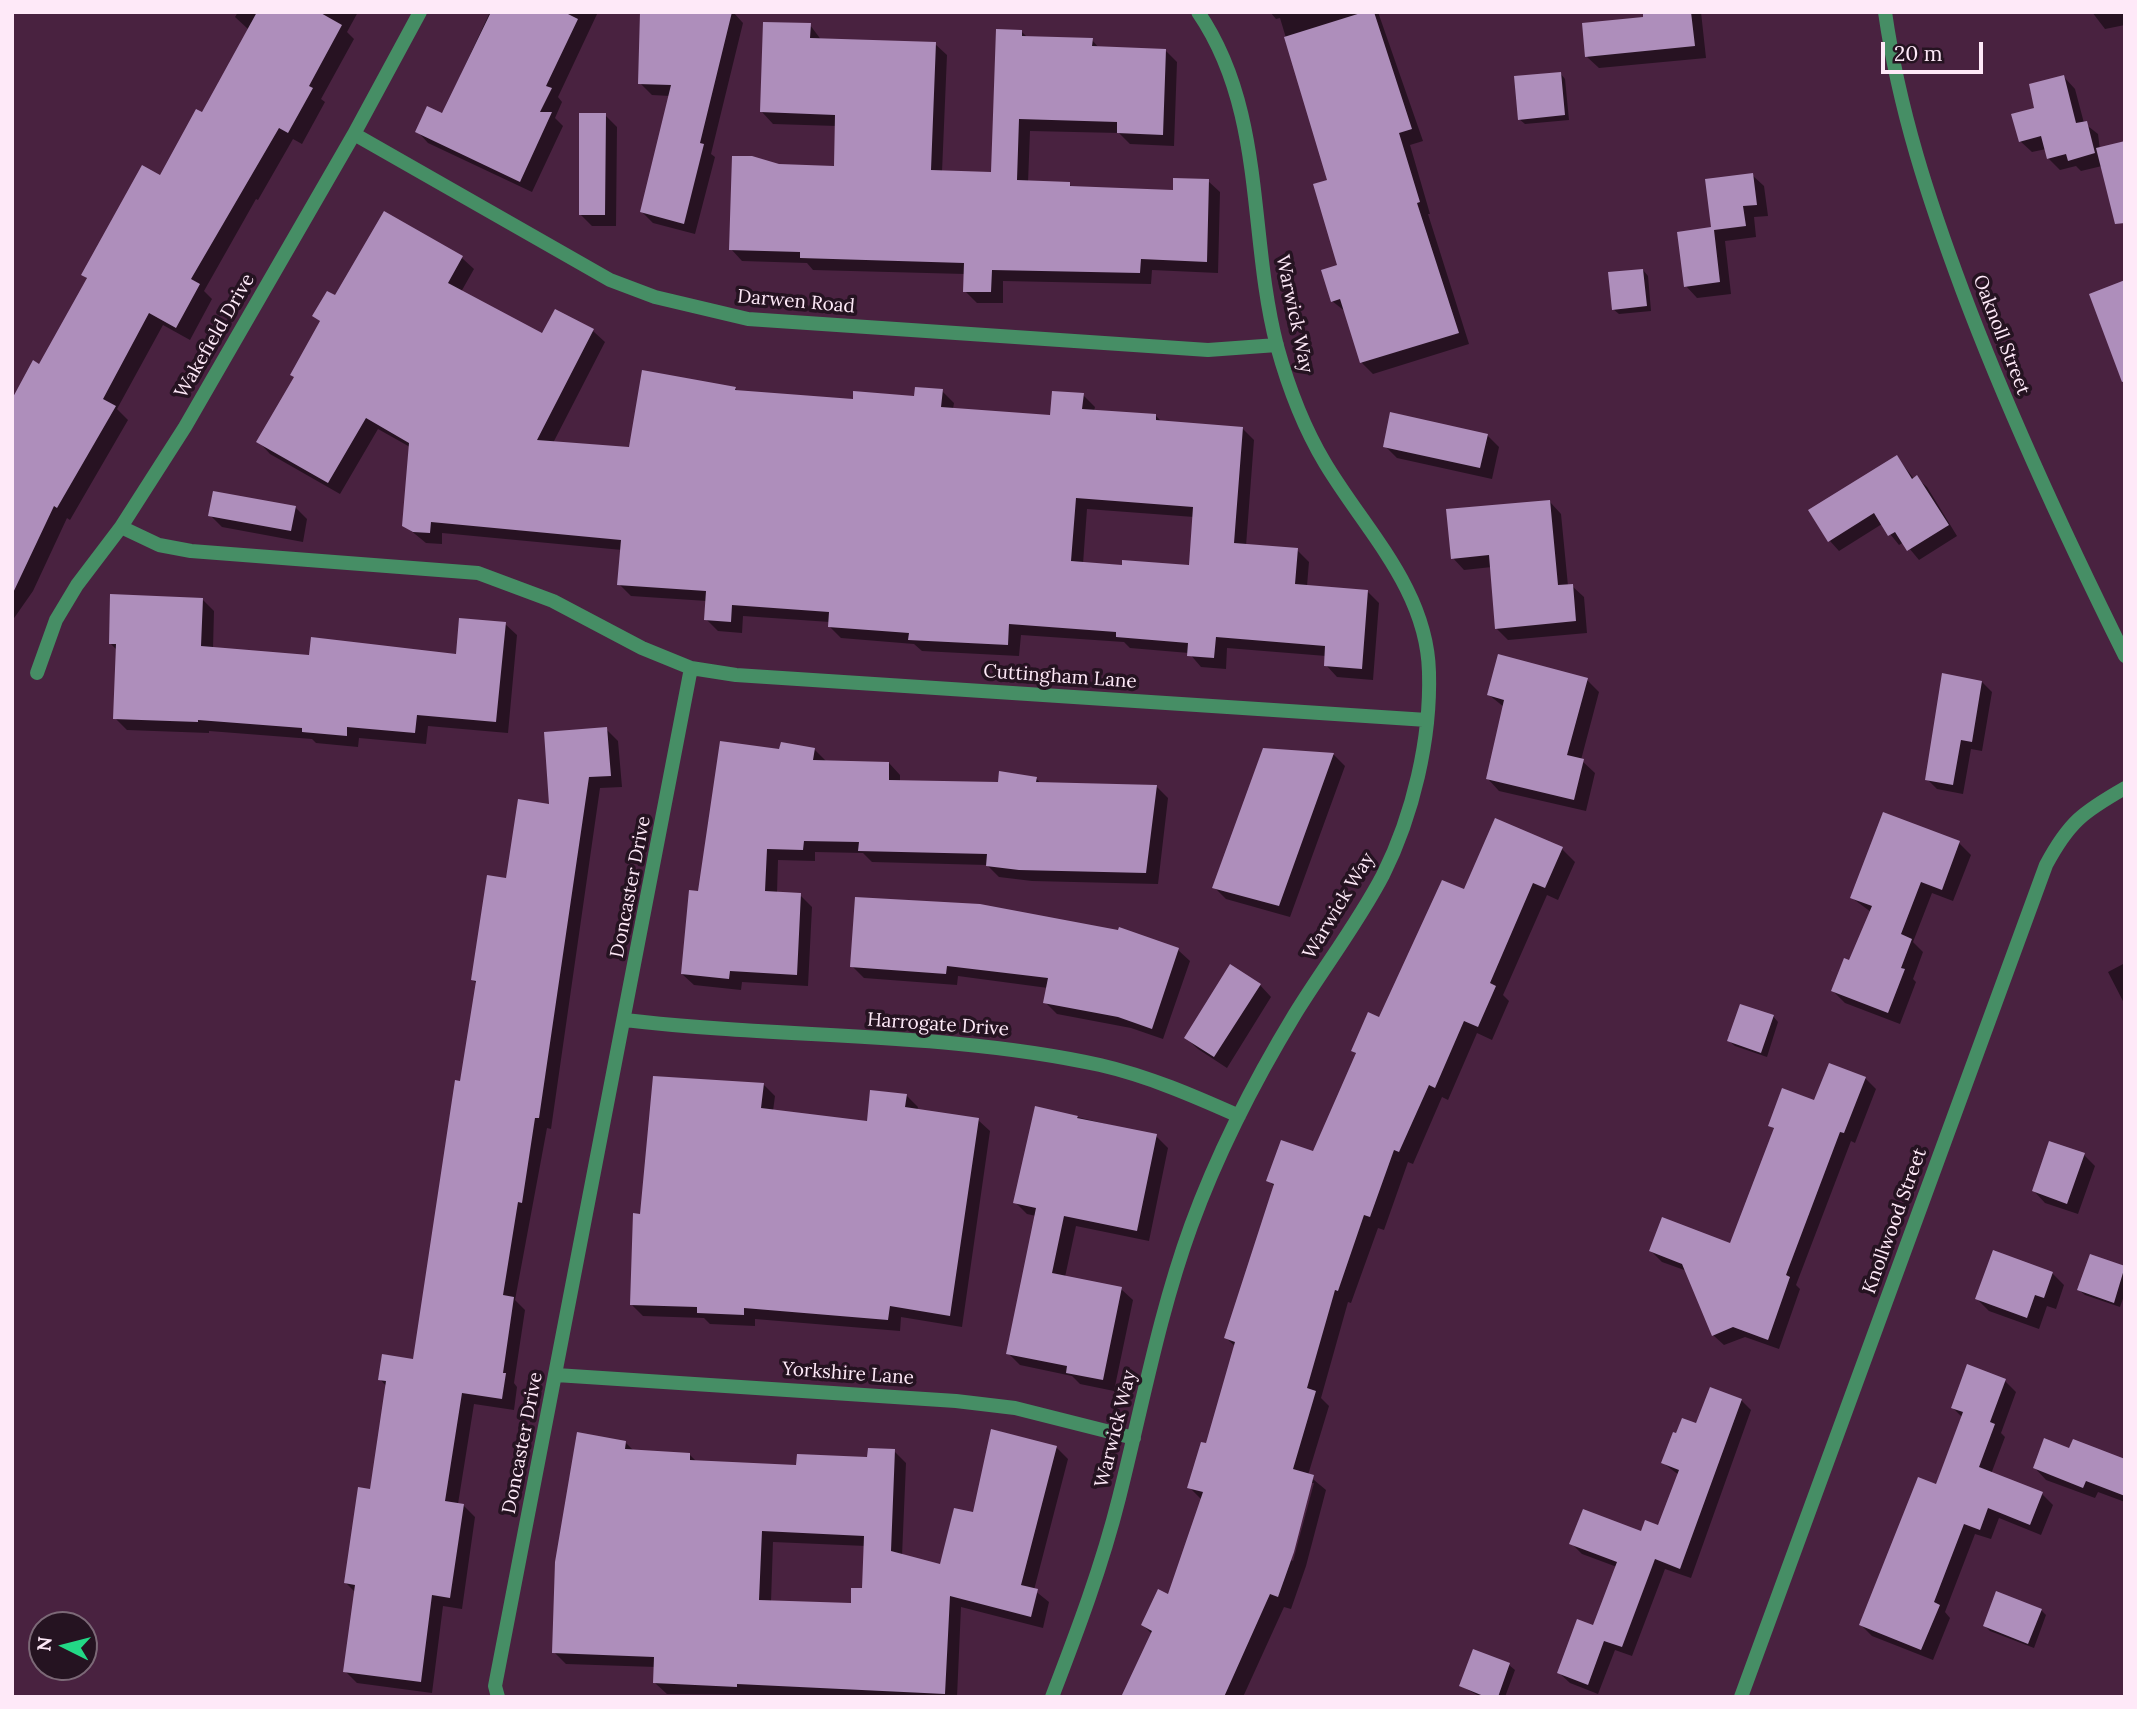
<!DOCTYPE html>
<html>
<head>
<meta charset="utf-8">
<style>
	body { margin:0 }
	#map { position:relative; width:2137px; height:1709px; overflow:hidden; background:#492240; font-family:Lora,serif }
	canvas { display:block }
	.frame { position:absolute; inset:0; border:14px solid #fee9f8; pointer-events:none }
	.north { position:absolute; left:28px; top:1611px; width:70px; height:70px; box-sizing:border-box; background:#251321; border:2px solid #7c6977; border-radius:50%; rotate:276deg; font-size:19px; font-weight:700; line-height:28px; text-align:center; color:#fee9f8 }
	.north::after { content:''; display:block; margin:auto; width:24px; height:32px; background:#23d886; clip-path:polygon(50% 0,100% 100%,50% 72%,0 100%) }
	.scale { position:absolute; left:1881px; top:42px; width:102px; height:32px; box-sizing:border-box; border:4px solid #fee9f8; border-top:0; padding-left:9px; font-size:21px; line-height:24px; white-space:nowrap; color:#fee9f8; -webkit-text-stroke:5px #251321; paint-order:stroke }
</style>
</head>
<body>
<div id="map">
<canvas width="2137" height="1709"></canvas>
<div class="frame"></div>
<div class="north">N</div>
<div class="scale">20 m</div>
</div>
<script>
const c = document.querySelector('canvas').getContext('2d');
c.lineJoin = 'round';
function paint(path, color) { c.fillStyle = color; c.fill(path, 'evenodd'); }
function trace(path, color, width, dash) { c.strokeStyle = color; c.lineWidth = width; c.lineCap = dash ? 'butt' : 'round'; c.setLineDash(dash || []); c.stroke(path); }
function label(font, color, halo, rows, align = 'center') {
  c.font = font + ' Lora,serif'; c.lineWidth = 7; c.setLineDash([]); c.textBaseline = 'middle'; c.strokeStyle = halo; c.fillStyle = color; for (const [text, x, y, turn = 0] of rows) {
    c.save(); c.translate(x, y); c.rotate((+turn || 0) * Math.PI / 180); c.textAlign = isNaN(turn) ? turn : align; if (halo) c.strokeText(text, 0, 0); c.fillText(text, 0, 0); c.restore();
  }
}
paint(new Path2D(`
	M238 12H358L347 32 354 39 321 99 325 102 302 144 293 139 258 200 256 199 204 291 212 299 190 340 163 325 117 409 128 420 70 520 67 518 33 591 12 621V405L40 366 88 280 84 275 161 178 203 115 248 29 235 17Z
	M490 12H598L558 97 562 102 555 118 563 126 532 192 428 143 417 131 442 115Z
	M641 12H733L743 23 711 154 715 157 695 234 653 223 642 212 670 96 652 95 640 83Z
	M1270 12H1378L1423 141 1410 145 1430 214H1428L1469 344 1373 374 1362 363 1346 312 1332 301 1339 266 1329 181 1280 18 1276 19Z
	M1644 12H1701L1706 58 1599 68 1587 57 1645 18Z
	M2092 12H2125V25L2105 29Z
	M810 25 822 41 935 44 947 55 942 172 993 174 1021 31 1028 38 1092 40 1099 48 1165 50 1177 62 1174 146 1130 144 1119 133 1030 131 1028 183 1069 184 1073 188 1175 192 1208 181 1220 192 1218 273 1152 270 1151 284 1003 281V303H977L965 291V274L813 270 807 263 742 261 731 249 779 166 835 168 837 126 773 124 762 112Z
	M1560 73 1565 79 1569 120 1525 124 1519 119Z
	M2064 77 2075 89 2084 123 2098 134 2102 166 2081 171 2076 166 2060 170 2048 158 2046 149 2032 152 2020 141 2036 109Z
	M605 115 617 127 616 226H592L580 214Z
	M1752 175 1764 186 1768 216 1754 217 1756 237 1725 241 1731 294 1697 298 1686 286 1713 229Z
	M385 213 462 258 474 269 461 292 543 335 556 311 593 331 605 342 553 443 630 449 735 388 739 393 854 401 916 398 942 391 954 403 953 409 1052 416 1083 395 1095 407 1094 411 1156 416 1162 422 1242 428 1254 440 1246 546 1297 550 1309 562 1307 586 1367 591 1379 603 1373 680 1337 677 1326 665V656L1227 648 1226 669 1201 667 1189 653 1130 648 1124 642 1021 635 1019 656 922 651 914 644 841 638 830 627V622L743 616 742 633 718 631 706 619 707 601 631 596 619 584 622 550 442 533V544L426 543 404 525 410 447 378 429 340 494 270 454 259 442 295 378 321 322 314 316 336 298ZM1087 509 1194 517 1191 567 1083 564Z
	M1643 270 1648 276 1651 311 1619 314 1613 309Z
	M1487 435 1499 447 1492 479 1397 458 1385 446Z
	M1897 457 1914 479 1917 478 1927 487 1957 536 1919 560 1904 542 1899 545 1882 524 1839 551 1830 541Z
	M1550 502 1561 514 1568 586H1572L1584 597 1587 633 1508 640 1496 628 1492 567 1464 570 1453 558Z
	M295 507 307 519 303 542 222 527 210 515Z
	M202 599 214 611 213 649 311 657 457 656 505 624 517 635 508 733 428 726 426 744 359 738 358 747 316 743 312 739 209 731V733L127 730 115 718 117 650 110 643Z
	M1587 680 1599 692 1581 760 1595 773 1586 811 1499 791 1488 779 1504 707 1489 695Z
	M1982 682 1992 692 1982 751 1971 749 1963 794 1937 789 1927 779Z
	M606 729 618 741 622 787 600 788 551 1129 547 1128 515 1300 525 1310 514 1383 517 1387 514 1410 474 1404 458 1504 463 1505 475 1517 462 1609 443 1606 432 1693 357 1683 345 1671 356 1593 346 1583 371 1491 387 1387 380 1379 415 1361 477 984 473 980 508 880 551 806Z
	M814 749 826 761 889 763 900 775V782L999 784 1036 778 1041 784 1156 786 1168 798 1158 884 1032 881 999 877 987 865 872 862 863 853 815 852V861L778 860 777 893 800 895 812 907 808 986 742 982 741 990 694 985 682 974 700 893 781 751Z
	M1264 750 1334 755 1345 766 1290 917 1226 899 1214 887Z
	M1959 843 1971 855 1953 901 1932 893 1913 942 1923 952 1913 979 1916 982 1900 1024 1845 1003 1833 991 1850 962 1871 912 1852 898Z
	M1562 849 1575 862 1558 900 1547 895 1503 995 1509 1001 1492 1040 1477 1033 1448 1100 1442 1097 1413 1164 1408 1162 1384 1230 1378 1228 1351 1303 1348 1302 1321 1398 1329 1406 1308 1475 1326 1490 1306 1566 1291 1609 1284 1607 1243 1697 1123 1696 1152 1634 1143 1625 1169 1596 1202 1500 1189 1487 1207 1445 1236 1347 1226 1338 1275 1187 1268 1180 1314 1153 1357 1055 1353 1051 1380 1019 1465 892ZM1310 1483H1314L1293 1561 1290 1560Z
	M1178 950 1190 961 1163 1039 1131 1028 1057 1014 1045 1002 1048 988 958 976 957 985 864 978 852 966Z
	M2125 963V1005L2108 972Z
	M1260 985 1271 997 1227 1068 1198 1049 1186 1038Z
	M1773 1016 1778 1022 1767 1057 1735 1046 1729 1041Z
	M1865 1078 1876 1089 1855 1143 1851 1141 1796 1285 1800 1289 1779 1349 1745 1337 1724 1345 1713 1335 1687 1271 1662 1262 1651 1251 1731 1245 1775 1130 1770 1125Z
	M763 1084 775 1096 773 1111 868 1123 906 1095 918 1107 917 1111 978 1120 990 1131 962 1327 901 1317 900 1331 755 1319V1326L710 1324 704 1318 643 1316 632 1305 642 1215Z
	M1077 1117 1156 1136 1168 1148 1149 1241 1076 1226 1065 1277 1121 1289 1133 1300 1114 1391 1080 1384 1072 1376 1020 1365 1008 1353 1036 1216 1027 1214 1015 1202Z
	M2084 1155 2095 1166 2078 1214 2045 1203 2034 1191Z
	M2091 1256 2125 1268V1293L2120 1307 2085 1295 2079 1290Z
	M2052 1273 2064 1285 2056 1309 2047 1306 2039 1329 1989 1311 1977 1299Z
	M2005 1381 2016 1392 2001 1433 2005 1437 1991 1474 2042 1494 2053 1505 2041 1535 1999 1518 1991 1539 1975 1534 1945 1612 1950 1618 1933 1660 1872 1636 1861 1625 1937 1486 1963 1418 1953 1408Z
	M1741 1400 1751 1410 1691 1578 1665 1569 1632 1656 1615 1650 1598 1694 1570 1683 1559 1673 1594 1627 1617 1567 1582 1554 1572 1544 1642 1533 1659 1527 1679 1475 1663 1463 1697 1426Z
	M626 1443 634 1451 690 1455 697 1462 798 1467 869 1458 894 1451 906 1463 902 1556 941 1566 975 1514 1056 1447 1068 1459 1034 1590 1049 1602 1043 1628 961 1607 957 1697 667 1694 655 1683 656 1667 566 1664 554 1652ZM773 1542 866 1546 864 1590 852 1605 771 1602Z
	M2070 1450 2125 1461V1502L2098 1492 2095 1498 2046 1480 2035 1468Z
	M2041 1610 2046 1615 2034 1648 1990 1631 1985 1626Z
	M1474 1652 1509 1665 1515 1670 1505 1697H1481L1461 1686Z`), '#0007');
paint(new Path2D(`
	M257 12H319L342 25 309 86 313 88 288 133 279 128 191 279 200 284 176 328 149 313 103 399 116 406 57 508 54 506 12 595V399L33 360 39 364 87 278 81 275 142 165 160 175 196 109 202 112Z
	M491 12H564L578 19 546 86 552 88 540 112H552L520 182 415 132 427 106 442 113Z
	M640 12H732L700 143 704 144 684 224 640 212 671 85 638 84Z
	M1364 12H1374L1412 129 1399 133 1420 202 1417 203 1459 333 1360 363 1340 299 1331 302 1321 270 1337 265 1313 184 1327 180 1284 37Z
	M1643 12H1691L1695 46 1585 57 1582 23 1643 17Z
	M763 22 811 23 810 38 936 42 931 170 991 172 996 29 1022 30V36L1093 38 1092 46 1166 49 1163 135 1117 133V122L1019 119 1017 180 1070 182V186L1173 190V178L1209 179 1207 262 1141 259 1140 273 992 270 991 292H963L964 263 800 258V252L729 250 732 156H752L779 164 834 166 835 115 760 112Z
	M1561 72 1565 115 1518 120 1514 76Z
	M2064 75 2076 123 2087 121 2095 153 2068 161 2066 154 2047 159 2041 136 2019 142 2011 114 2034 108 2029 84Z
	M579 113H606L605 215H579Z
	M2125 141V223L2115 224 2096 148Z
	M1753 173 1757 205 1743 206 1746 226 1714 230 1720 282 1684 287 1677 232 1711 227 1705 179Z
	M384 211 463 256 448 283 542 333 555 309 594 329 537 440 629 447 642 370 736 387 735 390 853 399V391L914 396 915 387 943 389 941 407 1050 415 1052 391 1084 393 1082 409 1156 414V420L1243 427 1234 543 1298 548 1295 584 1368 590 1362 669 1324 666 1325 646 1216 637 1214 658 1187 656 1188 643 1116 637V632L1009 624 1008 645 908 640 909 633 828 627 829 612 732 605 731 622 704 620 706 591 617 585 621 540 431 522 430 533 413 532 402 526 409 443 366 418 328 483 256 442 294 377 290 375 320 321 312 316 327 291 335 295ZM1076 498 1193 507 1189 565 1122 560V565L1071 561Z
	M1643 269 1647 306 1612 310 1608 272Z
	M2125 280V381L2122 382 2089 294Z
	M1390 412 1488 434 1480 468 1383 447Z
	M1897 455 1912 479 1917 475 1949 525 1907 551 1895 532 1888 536 1874 513 1828 542 1808 510Z
	M213 491 296 506 291 531 208 516Z
	M1550 500 1558 585 1573 584 1576 621 1495 629 1489 555 1451 559 1446 509Z
	M110 594 203 598 201 646 309 655 311 637 456 654 459 618 506 622 496 722 417 715 415 733 347 727V736L302 732V728L198 720V722L113 719 116 644H109Z
	M1498 654 1588 678 1567 755 1584 759 1574 800 1486 779 1504 700 1487 695Z
	M1942 673 1982 681 1972 742 1961 740 1953 785 1925 780Z
	M607 727 611 776 589 777 539 1118H535L522 1203 518 1202 503 1295 514 1297 503 1373H506L502 1399 462 1393 445 1501 464 1504 450 1598 432 1595 421 1682 343 1672 355 1585 344 1583 358 1487 370 1489 386 1381 378 1380 382 1354 413 1359 455 1080 460 1081 476 981 471 980 487 875 506 878 518 799 549 804 544 732Z
	M720 741 779 749 781 742 815 748 813 760 889 762V780L998 782 999 771 1037 777 1036 782 1157 785 1146 873 1019 870 986 866 987 854 858 851 859 842 804 841 803 850 767 849 765 891 801 893 797 975 730 971 729 979 681 974 689 890 698 891Z
	M1263 748 1334 753 1279 906 1212 888Z
	M1883 812 1960 841 1942 890 1921 882 1901 934 1912 939 1901 968 1905 969 1888 1013 1831 991 1844 958 1849 960 1872 906 1850 898Z
	M1495 818 1563 847 1545 888 1533 883 1490 983 1496 986 1478 1027 1464 1021 1435 1088 1429 1085 1399 1152 1394 1150 1370 1217 1364 1215 1338 1291 1335 1290 1307 1388 1316 1391 1293 1469 1314 1475 1294 1552 1278 1597 1270 1594 1224 1697H1121L1152 1631 1141 1625 1158 1589 1168 1594 1203 1492 1187 1488 1201 1442 1206 1443 1235 1342 1224 1338 1274 1184 1266 1181 1281 1140 1313 1151 1356 1053 1351 1051 1368 1012 1379 1017 1442 880 1464 889Z
	M855 897 980 904 1118 930 1119 927 1179 948 1152 1029 1118 1017 1043 1003 1048 978 947 966 946 974 850 967Z
	M1230 964 1261 984 1214 1057 1184 1038Z
	M1740 1004 1774 1015 1761 1053 1727 1041Z
	M1829 1063 1866 1077 1844 1133 1840 1132 1786 1275 1790 1277 1768 1340 1733 1327 1712 1336 1682 1264 1649 1251 1662 1217 1730 1243 1774 1128 1768 1126 1782 1088 1814 1100Z
	M653 1076 764 1083 761 1108 867 1121 870 1090 907 1094 905 1107 979 1118 950 1316 890 1306 888 1320 744 1308V1315L697 1313V1307L630 1305 633 1213 640 1214Z
	M1035 1106 1078 1116 1077 1118 1157 1134 1137 1231 1064 1216 1052 1273 1122 1287 1103 1380 1066 1373 1067 1366 1006 1354 1036 1208 1013 1203Z
	M2049 1141 2085 1153 2067 1204 2032 1191Z
	M1993 1250 2053 1272 2044 1298 2035 1295 2027 1318 1975 1299Z
	M2090 1254 2125 1266 2114 1303 2077 1290Z
	M1967 1364 2006 1379 1990 1422 1995 1424 1979 1467 2043 1492 2030 1525 1988 1508 1980 1530 1964 1524 1934 1602 1940 1605 1921 1650 1859 1625 1918 1477 1936 1484 1963 1412 1951 1408Z
	M1710 1387 1742 1399 1680 1569 1655 1559 1622 1647 1604 1641 1588 1685 1557 1673 1577 1619 1593 1625 1617 1562 1569 1544 1583 1509 1641 1531 1645 1520 1658 1525 1679 1470 1661 1463 1673 1432 1676 1433 1682 1418 1696 1423Z
	M991 1429 1057 1446 1021 1585 1038 1589 1031 1617 950 1596 945 1694 737 1684V1687L653 1683 654 1657 552 1653 555 1562 577 1432 626 1441 625 1449 690 1453V1460L796 1465 797 1454 867 1457 868 1448 895 1449 891 1551 940 1564 954 1508 973 1512ZM762 1531 864 1536 862 1588H851V1603L759 1600Z
	M2044 1438 2069 1448 2073 1439 2125 1459V1496L2086 1481 2083 1488 2033 1468Z
	M1996 1591 2042 1609 2028 1644 1983 1626Z
	M1473 1649 1510 1663 1498 1697H1486L1459 1686Z`), '#ae8ebb');
trace(new Path2D(`
	M1885 12C1899 110 1929 201 1963 292 2010 417 2066 537 2125 656
	M354 134 610 280 655 297 748 319 1208 350 1277 345
	M121 527 159 545 191 551 478 573 553 601 642 648 691 668 495 1686 498 1697
	M691 668 736 675 1427 720
	M37 673 56 620 77 585 121 527 185 427 354 134 420 12
	M625 1020C783 1039 945 1031 1100 1065 1148 1076 1194 1096 1239 1116
	M556 1375 956 1401 1015 1408 1134 1438
	M1052 1697C1077 1632 1102 1566 1119 1498 1142 1407 1159 1314 1191 1226 1218 1152 1255 1080 1295 1014 1324 967 1358 923 1383 875 1413 815 1431 739 1429 672 1427 589 1365 530 1325 463 1304 428 1288 386 1277 346 1248 235 1266 111 1198 12
	M1741 1697 2046 865C2069 822 2083 812 2125 788`), '#468e65', 14);
label('19px', '#fee9f8', '#251321', [
	["Darwen Road",796,302,5],
	["Warwick Way",1294,314,78],
	["Oaknoll Street",2001,335,69],
	["Wakefield Drive",215,336,-60],
	["Cuttingham Lane",1060,677,4],
	["Doncaster Drive",631,887,-79],
	["Warwick Way",1339,906,-59],
	["Harrogate Drive",938,1025,4],
	["Knollwood Street",1895,1221,-70],
	["Yorkshire Lane",848,1374,4],
	["Warwick Way",1116,1429,-76],
	["Doncaster Drive",523,1443,-79]
]);
</script>
</body>
</html>
